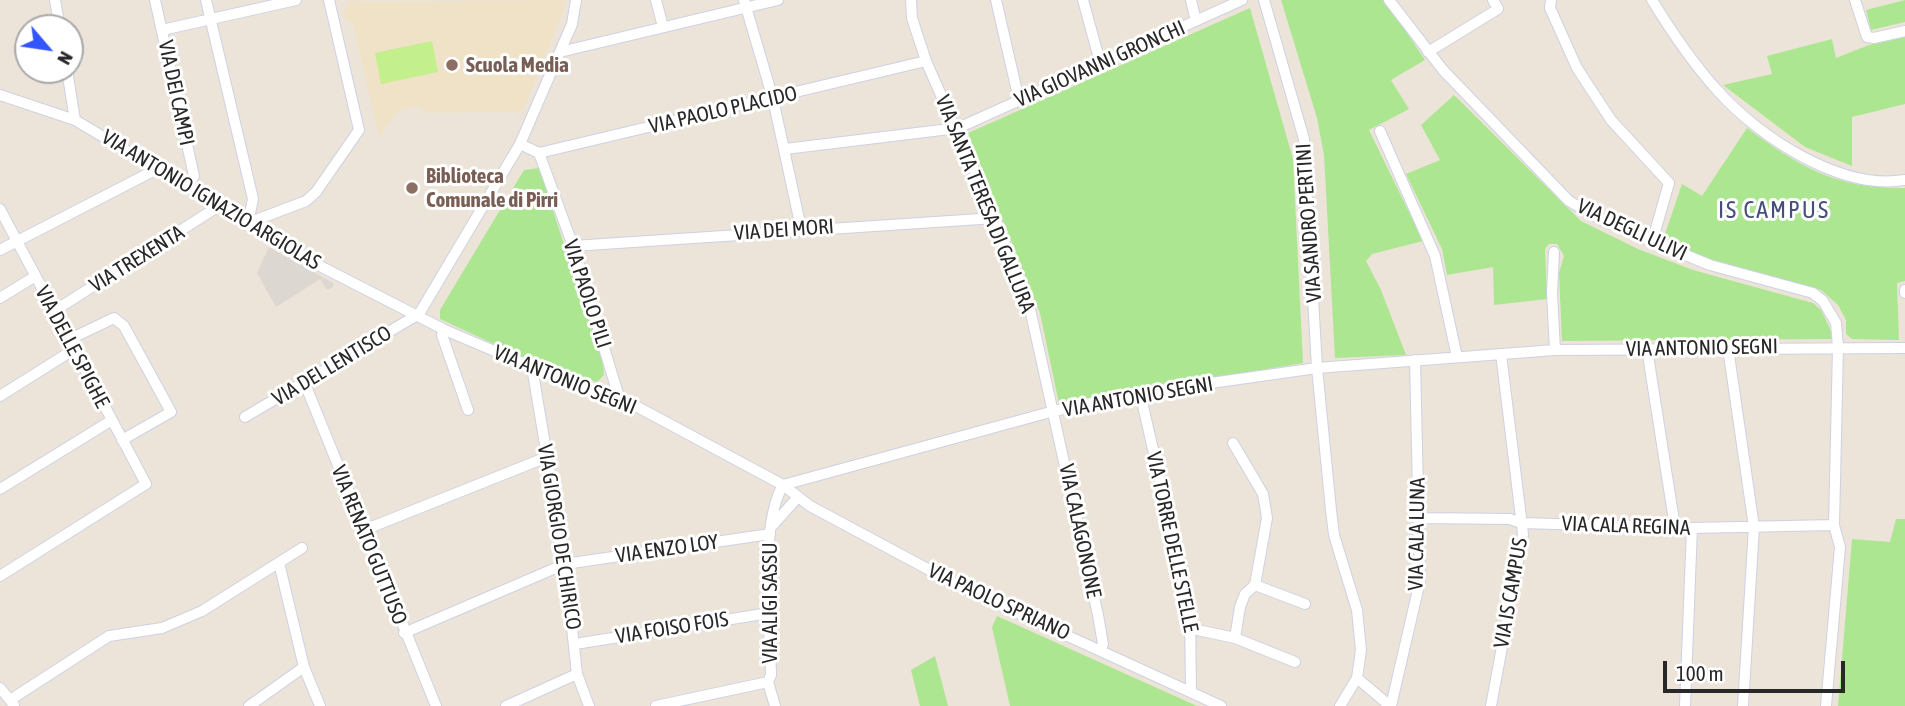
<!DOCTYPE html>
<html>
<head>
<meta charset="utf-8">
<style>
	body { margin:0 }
	#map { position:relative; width:1905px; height:706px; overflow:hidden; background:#ece4d9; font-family:"Asap Condensed",sans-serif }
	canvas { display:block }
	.north { position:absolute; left:14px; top:14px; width:70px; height:70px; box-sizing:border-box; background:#fff; border:2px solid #a9a9a9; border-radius:50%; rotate:119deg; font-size:19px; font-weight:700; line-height:28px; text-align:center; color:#282828 }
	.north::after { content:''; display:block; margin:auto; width:24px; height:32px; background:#3255ff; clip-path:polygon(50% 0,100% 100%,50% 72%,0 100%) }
	.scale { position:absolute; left:1663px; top:661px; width:182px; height:32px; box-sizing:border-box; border:4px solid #282828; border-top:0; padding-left:9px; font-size:21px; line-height:24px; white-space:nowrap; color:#282828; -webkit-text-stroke:5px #fff; paint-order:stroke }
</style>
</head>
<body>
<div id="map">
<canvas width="1905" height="706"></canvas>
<div class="north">N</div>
<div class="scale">100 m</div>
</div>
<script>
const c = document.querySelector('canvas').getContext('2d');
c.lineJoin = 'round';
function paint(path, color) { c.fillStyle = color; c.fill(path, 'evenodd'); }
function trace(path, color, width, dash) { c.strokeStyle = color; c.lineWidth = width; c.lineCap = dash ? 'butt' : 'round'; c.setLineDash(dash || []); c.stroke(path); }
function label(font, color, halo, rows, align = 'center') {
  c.font = font + ' "Asap Condensed",sans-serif'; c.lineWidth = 6; c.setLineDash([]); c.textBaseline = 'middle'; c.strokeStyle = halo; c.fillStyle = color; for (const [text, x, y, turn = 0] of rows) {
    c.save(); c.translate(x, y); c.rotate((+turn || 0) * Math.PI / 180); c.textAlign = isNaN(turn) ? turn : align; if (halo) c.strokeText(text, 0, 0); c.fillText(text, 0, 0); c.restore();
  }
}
paint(new Path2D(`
	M351 0 367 2 564 0V9L523 111 428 113 416 106 398 111 379 137 353 24 343 15Z`), '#efe2c6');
paint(new Path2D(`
	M1281 0H1385L1425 60 1391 80 1409 109 1369 130 1423 241 1372 254 1366 261 1381 290 1406 355 1335 358 1324 155 1317 118Z
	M1905 0V22L1871 30 1866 10Z
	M1250 8 1293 159 1303 363 1059 404 1040 313 968 133Z
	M1905 37V104L1852 117V166L1805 147 1723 85 1772 74 1767 56 1832 39 1836 58 1869 45Z
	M1454 95 1581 221 1638 249 1693 270 1813 303 1821 310 1833 335 1831 339 1562 341 1559 273 1564 256 1557 244H1549L1545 249 1547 299 1494 305 1493 267 1447 275 1442 249 1406 174 1440 160 1421 125Z
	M1747 128C1800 167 1836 189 1905 188V281L1897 283 1899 340 1852 339 1846 334V320L1838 305 1821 290 1705 258 1663 240 1682 184 1702 196Z
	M539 168 603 363 604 375 597 382 535 363 440 319V310L524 170Z
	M1896 519H1905V706H1838L1852 539 1890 542Z
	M997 616 1197 706H1010L992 627Z
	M935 656 948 706H920L911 670Z`), '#ade691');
paint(new Path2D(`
	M432 41 438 72 381 84 375 53Z`), '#c3ef8c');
paint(new Path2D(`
	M269 247 333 283V287L327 290 320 279 276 307 257 273Z`), '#dcd7d0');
const street = new Path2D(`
	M55 0 60 28
	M155 0 194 176 188 186
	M206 0 253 199 248 223
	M656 0 663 27
	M744 0 773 99 801 228
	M911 0 912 18 926 61 995 218 1030 309 1098 615 1103 644 1101 649
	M996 0 1019 100
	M1083 0 1100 62
	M1191 0 1196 21
	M1264 0 1304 139 1317 368 1331 510 1334 535 1357 610 1361 650 1357 678 1340 706
	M1389 0 1443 70 1569 201 1605 222 1710 265 1813 293 1823 301 1836 323 1838 347 1834 525 1840 547 1826 706
	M1551 0 1550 8 1577 68 1611 120 1669 183 1652 242
	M1652 0C1671 31 1693 64 1718 91 1759 137 1841 191 1905 180
	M1855 0 1867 37 1874 38 1905 31
	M162 30 296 0
	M560 52 778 0
	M1428 52 1498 9 1493 0
	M67 70 75 120
	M0 95 75 120 318 265 445 330 532 367 619 397 783 485 810 506 965 589 1221 706
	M1380 131 1435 256 1457 357
	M520 144 539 153 926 61
	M785 149 958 128 1242 0
	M539 153 573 246 619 397
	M0 209 146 484 0 576
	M248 223 306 201 316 192 359 130 329 0
	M573 246 995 218
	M0 250 159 168
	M1554 252 1552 293 1555 350
	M1905 290V293
	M0 298 34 277
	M54 311 219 206
	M445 330 442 335 468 410
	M68 340 114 318 124 326 171 412 122 440
	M1728 348 1754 527 1743 706
	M1647 349 1675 527
	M532 367 565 564 577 674 589 706
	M305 384 436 706
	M1140 393 1190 610 1191 691
	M0 396 73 350
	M245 417 419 314 520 144 572 24 576 0
	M1233 443 1263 494 1267 518 1255 585 1245 594 1240 607 1235 638
	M783 485 1054 411 1140 393 1317 368 1555 350 1905 348
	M0 489 112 420
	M1419 518 1510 519 1521 523 1692 528 1834 525
	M773 525 798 497
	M364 530 547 457
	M279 563 304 667 320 706
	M1255 585 1305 604
	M1193 629 1235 638 1295 662
	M404 633 565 564 770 534
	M575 644 769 613
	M1357 678 1390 706
	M768 682 771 675C770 625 759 526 783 485
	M768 682 775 706
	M0 688 14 705
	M10 700 109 636 162 628 202 611 302 548
	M249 706 304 667
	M506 706 577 674
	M656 706 768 682
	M1391 706 1420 581 1415 360
	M1491 706 1523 534 1501 354
	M1685 706 1692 528`);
trace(street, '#ced1e3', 12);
trace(street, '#fff', 10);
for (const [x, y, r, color] of [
	[452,65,7,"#8d6e63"],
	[412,188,7,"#8d6e63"]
]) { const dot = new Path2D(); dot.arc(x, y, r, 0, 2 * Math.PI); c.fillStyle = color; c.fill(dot); trace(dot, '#fff', 2.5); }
label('21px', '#282828', '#fff', [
	["VIA GIOVANNI GRONCHI",1100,64,-24],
	["VIA DEI CAMPI",176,93,78],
	["VIA PAOLO PLACIDO",723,110,-13],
	["VIA ANTONIO IGNAZIO ARGIOLAS",211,200,31],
	["VIA SANTA TERESA DI GALLURA",985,204,68],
	["VIA SANDRO PERTINI",1309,223,-94],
	["VIA DEI MORI",784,230,-4],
	["VIA DEGLI ULIVI",1632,230,25],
	["VIA TREXENTA",137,259,-32],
	["VIA PAOLO PILI",587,294,72],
	["VIA DELLE SPIGHE",72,347,62],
	["VIA ANTONIO SEGNI",1702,348,-1],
	["VIA DEL LENTISCO",332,366,-31],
	["VIA ANTONIO SEGNI",565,380,22],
	["VIA ANTONIO SEGNI",1138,397,-10],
	["VIA CALA REGINA",1626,526,2],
	["VIA CALAGONONE",1080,531,78],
	["VIA CALA LUNA",1417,534,-89],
	["VIA GIORGIO DE CHIRICO",559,537,81],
	["VIA TORRE DELLE STELLE",1172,542,78],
	["VIA RENATO GUTTUSO",369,545,68],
	["VIA ENZO LOY",667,549,-8],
	["VIA IS CAMPUS",1511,593,-80],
	["VIA PAOLO SPRIANO",999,602,25],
	["VIA ALIGI SASSU",770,603,-90],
	["VIA FOISO FOIS",672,628,-9]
]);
label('bold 21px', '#785e54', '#fff', [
	["Scuola Media",466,65],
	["Biblioteca",426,176],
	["Comunale di Pirri",426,200]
], 'left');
c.letterSpacing = '2px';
label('24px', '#464f7b', '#fff', [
	["IS CAMPUS",1774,210]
]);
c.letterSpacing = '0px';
</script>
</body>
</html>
